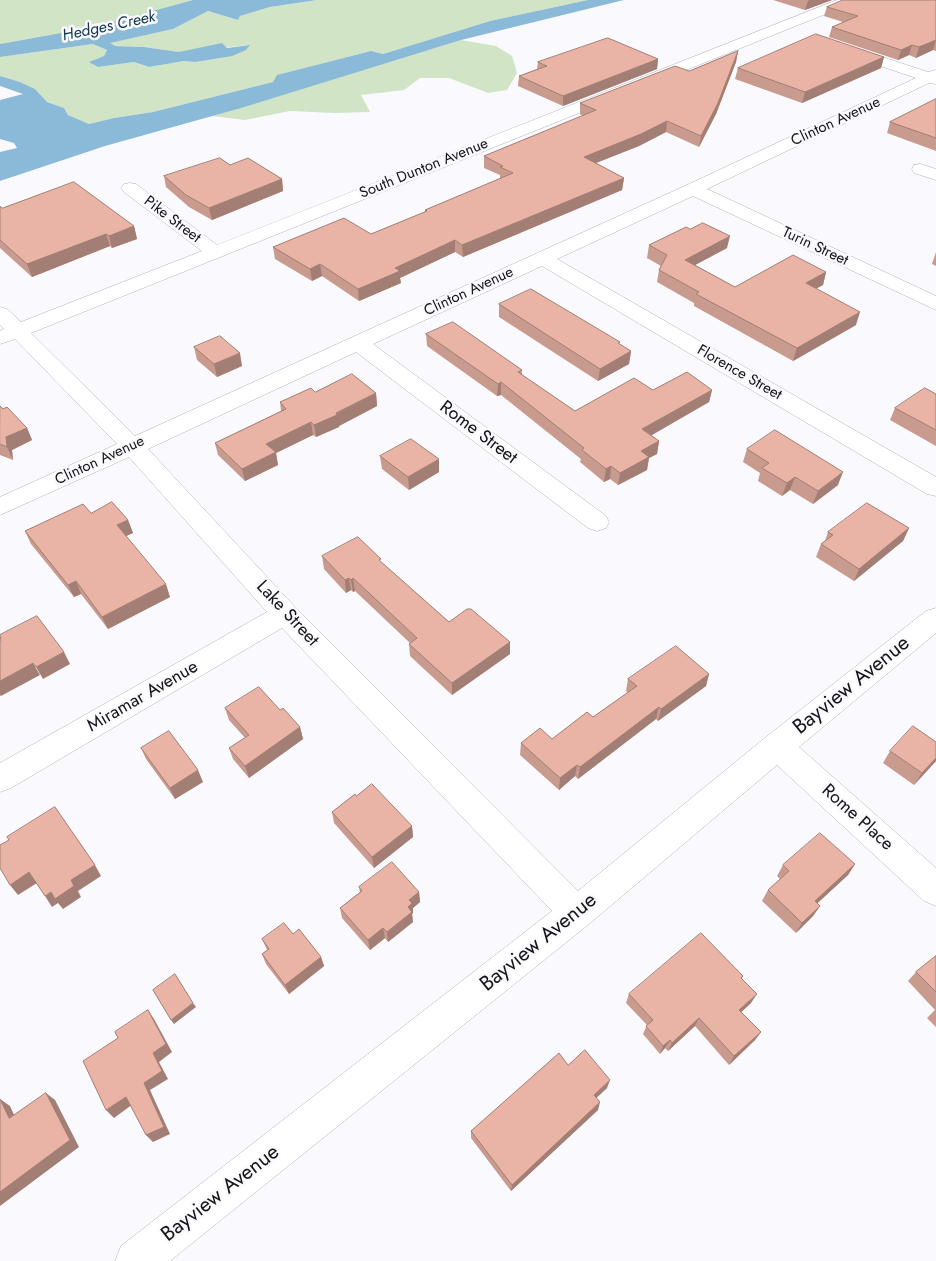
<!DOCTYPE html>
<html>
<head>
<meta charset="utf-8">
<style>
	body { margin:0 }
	canvas { display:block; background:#f9f9fe }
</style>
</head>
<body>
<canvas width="936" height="1261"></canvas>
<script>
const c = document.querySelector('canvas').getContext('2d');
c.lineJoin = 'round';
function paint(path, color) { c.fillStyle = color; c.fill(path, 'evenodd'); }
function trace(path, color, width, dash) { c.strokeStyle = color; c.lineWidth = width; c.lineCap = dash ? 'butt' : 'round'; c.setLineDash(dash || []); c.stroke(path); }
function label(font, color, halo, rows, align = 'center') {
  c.font = font + ' Jost,sans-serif'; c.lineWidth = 5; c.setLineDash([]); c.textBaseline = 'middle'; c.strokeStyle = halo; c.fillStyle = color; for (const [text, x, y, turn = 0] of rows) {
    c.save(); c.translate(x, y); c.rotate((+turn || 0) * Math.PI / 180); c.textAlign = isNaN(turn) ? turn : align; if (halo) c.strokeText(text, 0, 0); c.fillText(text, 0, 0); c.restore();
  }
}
paint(new Path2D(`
	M0 0H193L94 27 0 44Z
	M317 0H588L490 21 383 54 371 51 278 75 273 82 153 112 114 118 89 124 68 115 64 108 47 102 34 89 20 82 0 76V57L93 44 107 50 104 56 90 62 98 67 134 62 149 67 184 61 195 62 249 45 179 52 144 47 115 46 109 43 173 29 208 11 238 20 240 16 270 7Z
	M461 40 496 46 512 56 517 73 507 90 488 93 449 78H420L404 90 361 95 370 112 335 113 290 111 245 120 212 116Z`), '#d1e4c5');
paint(new Path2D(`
	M193 0H317L270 7 240 16 238 20 208 11 173 29 110 43 115 46 144 47 179 52 222 43 227 48 250 45 246 50 232 56 195 62 184 61 149 67 134 62 98 67 89 62 104 56 107 50 93 44 0 57V44L94 27Z
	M588 0H624L461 40 241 108 105 146 0 181V152L17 148 14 143 0 139V100L23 94 0 86V76L20 82 35 89 47 102 64 108 68 115 89 124 114 118 153 112 273 82 277 75 371 51 383 54 490 21Z`), '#8abad7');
const minor = new Path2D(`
	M837 0H854L853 3 31 333 135 436 687 185 916 78 842 53 840 50 842 47H852L928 72 936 70V84L929 83 707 189 936 296V310L693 196 557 259 936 477V496L927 494 542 266 373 344 606 516 609 522 606 528 597 531 588 528 356 352 148 449 295 607 578 891 766 737 926 611 936 608V633L799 747 936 868V906L924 901 777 765 589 924 170 1261H115L121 1246 552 911 282 628 11 788 0 792V763L267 612 129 457 0 515V497L117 444 15 339 0 344V331L4 329 0 325V307L7 309 21 322 202 251 124 192 121 188 124 184 130 183 136 184 217 245Z
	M920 164 936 169V180L914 173 912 169 914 165Z`);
trace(minor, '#b0b2bc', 1);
paint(minor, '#fff');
paint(new Path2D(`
	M773 0H832L805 10Z
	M936 0V51L933 50 916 58 909 55 898 60 829 37 832 27 843 22 824 16 827 7Z
	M738 51 736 62 716 114 699 147 666 132 639 146 596 163 624 178 622 190 463 257 455 252 400 278 401 283 359 301 322 276 312 281 275 259 273 247 371 234 425 212V210L500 179V175L484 168V156L583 116 580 114V103L689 71Z
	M884 57 881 68 802 103 735 79 738 68Z
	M658 59 657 69 563 106 518 86 519 76 537 69 538 62Z
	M936 99V151L887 133 890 122Z
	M230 165 282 179 283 191 212 220 189 207 166 187 164 176Z
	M0 206 2 208 134 226 137 239 112 248 110 246 32 277 0 248Z
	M649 245 727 248 695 265 735 287 826 272 823 285 816 288 856 325 793 361 694 306V303L657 282 659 270 661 266 647 258Z
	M936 252V266L932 264Z
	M499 304 620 345 631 351 629 364 598 381 499 317Z
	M426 334 522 370V375L575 411 653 390H712L709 402 651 435 659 441 657 454 649 458 647 470 618 485 610 479 604 482 580 462 581 459 501 395 497 396 427 346Z
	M194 347 242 366 217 377 197 360Z
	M315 392 376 393 377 406 339 426V427L316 437 313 435 276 453 278 465 245 481 218 455 215 443 281 411 280 402Z
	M936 394V446L890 420 895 408Z
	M0 406 27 428 32 440 12 450 13 460 0 455Z
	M747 449 838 485 813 504 790 490 782 496 758 481 760 473 743 462Z
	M380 456 439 472 409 490 382 469Z
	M91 513 128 520 133 533 126 536 170 597 108 629 81 594 74 597 31 544 25 531Z
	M909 528 903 541 854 581 816 557 821 544 825 541 828 532Z
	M322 556 381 562 449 622 510 654 452 695 410 656 409 644 410 643 355 591 353 592 351 590 346 593 324 569Z
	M709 674 706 686 658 721 656 719 578 779 575 776 559 790 520 755 521 743 552 739 593 717 628 693 626 691 628 679Z
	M225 708 280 710 300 727 303 739 249 778 233 759 229 748 245 738 229 720Z
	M141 748 203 782 175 799 146 759Z
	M890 751 936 761 914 785 883 763Z
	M356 796 412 826 413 837 374 868 334 823 332 812Z
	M855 864 848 875 817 903 820 906 813 916 796 933 762 901 768 890 780 879 777 876 783 865Z
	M359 887 419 892 420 902 413 908V913L412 914 413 922 388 942 385 938 370 950 342 918 340 908 360 892Z
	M293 934 321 957 324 966 289 994 266 964 262 954 267 950 262 939Z
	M936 956V1027L927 1018 935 1010 908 981 916 972Z
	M743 976 742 979 751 1003 741 1012 761 1032 755 1040 729 1065 695 1026 668 1051 665 1048 660 1054 643 1034 647 1025 626 1003 629 994Z
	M568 1065 607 1088 596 1098 598 1110 511 1191 471 1138V1131Z`), '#c89b8e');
paint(new Path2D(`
	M809 0H832L805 10 808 1Z
	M936 40 933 50 916 58 919 47Z
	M912 45 909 55 898 60 901 50Z
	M738 51 736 62 716 114 699 147 701 136Z
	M884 57 881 68 802 103 805 92Z
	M658 59 657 69 563 106V96Z
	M667 121 666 132 639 146 583 168 584 157Z
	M624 178 622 190 463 257 462 245Z
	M282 179 283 191 212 220 209 208Z
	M134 226 137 239 112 248 109 236Z
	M106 234 110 246 32 277 27 264Z
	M730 236 727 248 682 272 685 260Z
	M455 240V252L400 278 401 283 359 301 358 289 395 268Z
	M320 264 322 276 312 281 310 269Z
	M826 272 823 285 803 296 806 283Z
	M860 312 856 325 793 361 797 348Z
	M631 351 629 364 598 381 600 369Z
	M240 353 242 366 217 377 214 364Z
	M501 382V395L497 396 498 384Z
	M712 390 709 402 640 442 642 429Z
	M376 393 377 406 339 426V427L316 437 314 425Z
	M311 422 313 435 276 453 278 465 245 481 242 469 266 444Z
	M27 428 32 440 12 450 13 460 7 447 6 437Z
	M659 441 657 454 649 458 647 470 618 485 620 473 641 451Z
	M439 459V472L409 490 408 477Z
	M611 466 610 479 604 482 606 469Z
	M843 472 838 485 813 504 818 491Z
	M795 477 790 490 782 496 787 483Z
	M128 520 133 533 122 538 117 525Z
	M909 528 903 541 854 581 859 569Z
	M349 578 351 590 346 593 345 580Z
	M353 578 355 591 353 592 351 580Z
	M76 581 81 594 74 597 68 585Z
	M166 584 170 597 108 629 102 617Z
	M510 642V654L452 695V683Z
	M64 652 70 664 43 679 36 667Z
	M33 663 40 675 1 696 0 695V681Z
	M709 674 706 686 658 721 661 709Z
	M659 707 656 719 578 779 580 767Z
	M300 727 303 739 249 778 245 766Z
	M936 758V761L914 785 922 773Z
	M577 765 575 776 559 790 560 778Z
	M198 770 203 782 175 799 170 788Z
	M412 826 413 837 374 868 372 857Z
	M855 864 848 875 808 912 815 901Z
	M95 865 101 876 78 891 81 897 63 909 58 903 52 907 45 896Z
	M29 872 37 883 18 895 10 885Z
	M419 892 420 902 413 908V913L412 914 413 922 388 942 387 932 409 900Z
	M820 906 813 916 796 933 802 923Z
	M383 928 385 938 370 950 368 940Z
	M321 957 324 966 289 994 285 985Z
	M757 994 751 1003 734 1019 739 1010Z
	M193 1003 196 1007 174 1024 171 1020Z
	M148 1010 154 1019 172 1052 159 1062 168 1079 150 1090 170 1134 153 1142 146 1135 144 1083 153 1053Z
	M699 1018 695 1026 668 1051 672 1043Z
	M761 1032 755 1040 729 1065 734 1056Z
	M670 1040 665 1048 660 1054 663 1046Z
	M610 1080 607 1088 591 1103 594 1095Z
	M46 1093 55 1100 79 1147 0 1206V1192Z
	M126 1097 133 1104 114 1118 106 1110Z
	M0 1099 10 1106 19 1126 9 1118Z
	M600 1102 598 1110 511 1191 512 1185Z`), '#a37e74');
const building = new Path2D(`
	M843 0H936V40L919 47 912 45 901 50 832 27 858 16 827 7Z
	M816 34 884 57 805 92 738 68Z
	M608 38 658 59 563 96 519 76 547 66 538 62Z
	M738 51 718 103 701 136 667 121 641 134 584 157 624 178 462 245 455 240 395 268 400 271 358 289 320 264 310 269 273 247 344 218 371 234 427 211 425 210 513 173 500 167 503 166 484 156 596 110 580 103 675 66 689 71Z
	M936 99V138L890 122Z
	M220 158 230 165 248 158 282 179 209 208 186 195 164 176Z
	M74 182 134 226 109 236 106 234 27 264 0 240V206L2 208Z
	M703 223 730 236 685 260 735 287 793 255 826 272 806 283 860 312 797 348 696 294 699 292 659 270 667 255 649 245 686 227 690 229Z
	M531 289 620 342 618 343 631 351 600 369 499 304Z
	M453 322 522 370 518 372 575 411 634 378 653 390 687 372 712 390 642 429 659 441 641 451 649 457 620 473 611 466 606 469 582 450 584 448 501 382 498 384 426 334Z
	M220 336 240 353 214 364 194 347Z
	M352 374 376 393 336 413 337 415 314 425 311 422 266 444 276 452 242 469 215 443 286 409 280 402 311 388 315 392Z
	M925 388 936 394V430L895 408Z
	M0 406 3 409 7 407 27 428 6 437 7 447 0 444Z
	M775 430 843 472 818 491 795 477 787 483 762 468 769 463 747 449Z
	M411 439 439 459 408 477 380 456Z
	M112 502 128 520 117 525 166 584 102 617 76 581 68 585 25 531 83 504 91 513Z
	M867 503 909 528 859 569 821 544 833 535 828 532Z
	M358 537 381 559 379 560 449 622 467 609H471L510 642 452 683 409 644 417 638 353 578 351 580 349 578 345 580 322 556Z
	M37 616 64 652 36 667 33 663 0 681V642L1 641 0 635Z
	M676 646 709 674 661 709 659 707 580 767 577 765 560 778 521 743 540 728 552 739 587 712 593 717 637 686 628 679Z
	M259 687 280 710 283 708 300 727 245 766 229 748 249 735 225 708Z
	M913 726 936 742V758L922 773 890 751Z
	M169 731 198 770 170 788 141 748Z
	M372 784 412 826 372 857 332 812 355 794 356 796Z
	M55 807 95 865 71 880 74 886 55 899 51 892 45 896 29 872 10 885 0 868V845L9 840 7 837Z
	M820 833 855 864 815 901 820 906 802 923 768 890 789 871 783 865Z
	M392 862 419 892 409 900 412 903 408 907 412 912 387 932 383 928 368 940 340 908 362 891 359 887Z
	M284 923 293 934 299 929 321 957 285 985 262 954 269 949 262 939Z
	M701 933 743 976 741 978 757 994 739 1010 761 1032 734 1056 699 1018 672 1043 670 1040 663 1046 646 1026 653 1020 629 994Z
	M936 956V992L916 972Z
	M175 974 193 1003 171 1020 153 990Z
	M148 1010 166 1044 153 1053 162 1071 144 1083 164 1127 146 1135 126 1097 106 1110 83 1061 118 1038 115 1032Z
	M585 1050 610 1080 594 1095 600 1102 512 1185 471 1131 559 1053 568 1065Z
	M46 1093 70 1140 0 1192V1099L9 1118Z`);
paint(building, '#e9b4a5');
trace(building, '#a37e74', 1);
label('15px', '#131417', '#f9f9fe', [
	["Clinton Avenue",836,122,-25],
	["South Dunton Avenue",424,169,-22],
	["Pike Street",172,220,37],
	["Turin Street",815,247,25],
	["Clinton Avenue",469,292,-25],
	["Florence Street",739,373,30],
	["Clinton Avenue",100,461,-25]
]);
label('italic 16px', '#10384d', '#f9f9fe', [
	["Hedges Creek",109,27,-12]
]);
label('18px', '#131417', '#f9f9fe', [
	["Rome Street",478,433,37],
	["Lake Street",287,614,47],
	["Miramar Avenue",143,697,-30],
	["Rome Place",857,818,42]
]);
label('21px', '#131417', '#f9f9fe', [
	["Bayview Avenue",852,686,-39],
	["Bayview Avenue",539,943,-39],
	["Bayview Avenue",221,1194,-38]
]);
</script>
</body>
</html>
